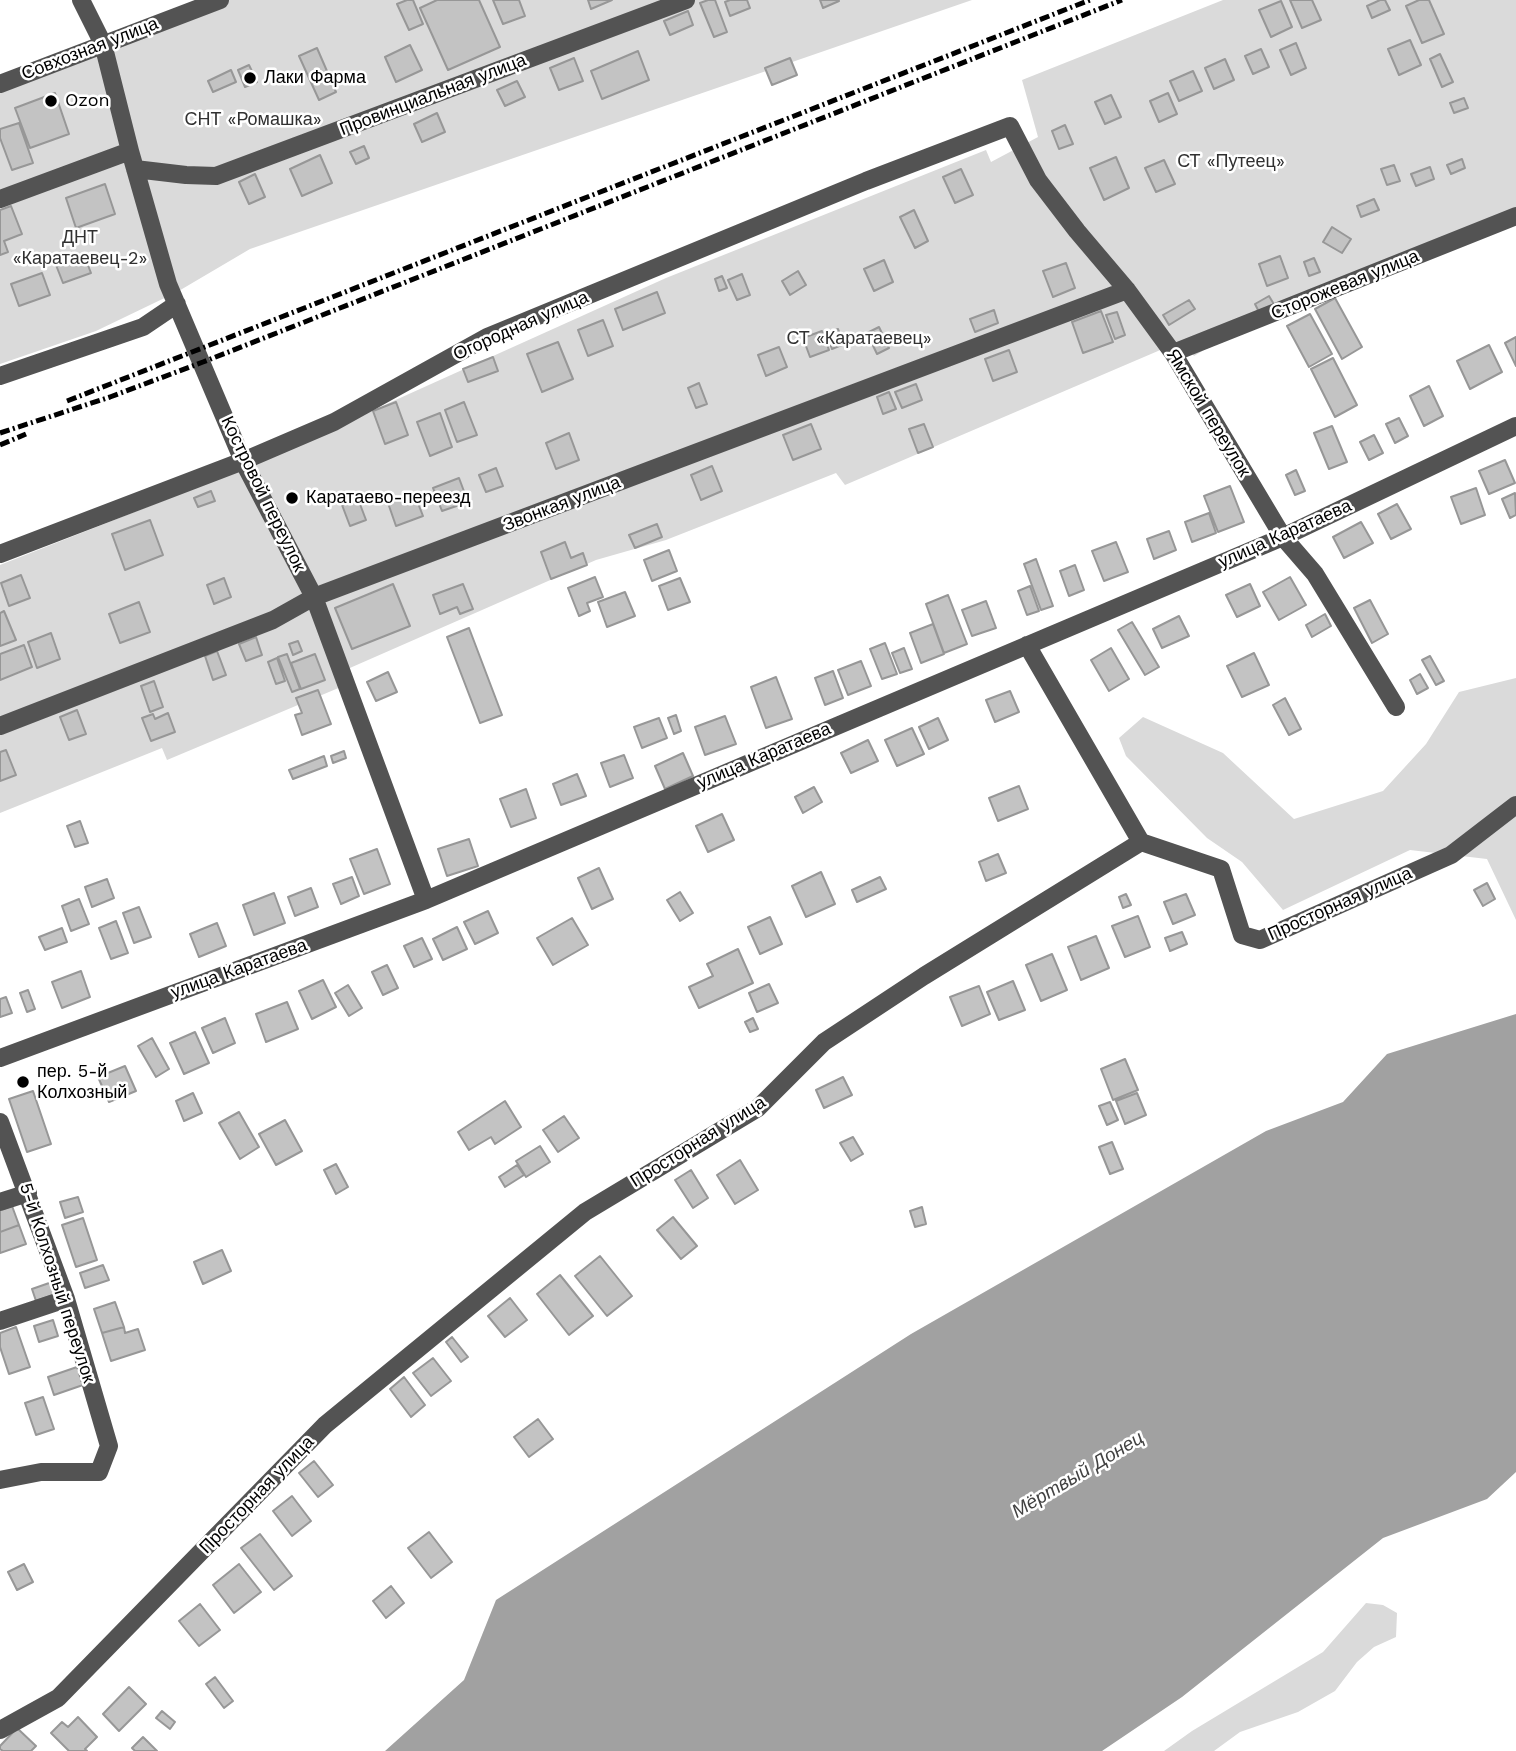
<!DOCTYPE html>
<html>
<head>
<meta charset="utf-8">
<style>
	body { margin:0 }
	canvas { display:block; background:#fff }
</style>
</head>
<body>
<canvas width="1516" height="1751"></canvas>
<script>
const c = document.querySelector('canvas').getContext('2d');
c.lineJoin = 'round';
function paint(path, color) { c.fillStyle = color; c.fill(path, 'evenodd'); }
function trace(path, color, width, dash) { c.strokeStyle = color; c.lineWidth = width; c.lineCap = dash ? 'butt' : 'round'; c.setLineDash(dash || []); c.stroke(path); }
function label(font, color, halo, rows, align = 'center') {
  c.font = font + ' "Work Sans",sans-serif'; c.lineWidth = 5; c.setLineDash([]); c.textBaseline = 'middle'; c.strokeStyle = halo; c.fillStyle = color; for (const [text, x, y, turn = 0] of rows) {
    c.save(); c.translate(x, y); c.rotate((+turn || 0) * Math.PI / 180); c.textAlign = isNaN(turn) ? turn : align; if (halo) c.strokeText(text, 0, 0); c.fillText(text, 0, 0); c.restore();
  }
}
paint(new Path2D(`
	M228 0H972L250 249 177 292 96 331 0 364V89Z
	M1223 0H1516V213L1222 339 1194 356 1187 347 1172 345 845 485 836 473 666 540 596 560 343 671 348 684 167 760 162 748 0 813V565L236 472 666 278 986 150 991 162 1038 137 1022 80Z
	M1516 678V920L1487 859 1410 850 1283 910 1242 862 1207 838 1126 756 1119 738 1143 717 1223 753 1294 819 1383 791 1426 744 1459 692Z
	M1366 1603 1383 1605 1397 1613 1396 1637 1374 1647 1357 1662 1335 1691 1298 1712 1240 1732 1214 1751H1164L1192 1731 1323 1652Z`), '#dadada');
paint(new Path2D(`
	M1516 1014V1472L1487 1499 1383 1538 1182 1697 1102 1751H385L464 1680 496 1600 911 1334 1266 1131 1343 1102 1387 1054Z`), '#a1a1a1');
const building = new Path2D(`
	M407 0H413L423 24 409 30 397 4Z
	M437 0H479L500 47 448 70 420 8Z
	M493 0H519L525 16 503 24Z
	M588 0H612L591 9Z
	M708 0H715L727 32 714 37 700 3Z
	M730 0H747L750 8 730 16 725 2Z
	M820 0H838L839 1 823 8Z
	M1290 0H1312L1321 20 1302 28Z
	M1380 0H1385L1390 10 1372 18 1367 6Z
	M1419 0H1429L1444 34 1422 43 1406 6Z
	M1281 1 1292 27 1271 37 1259 10Z
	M688 11 693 25 670 35 664 21Z
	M1410 40 1421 65 1399 75 1388 49Z
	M1296 43 1306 68 1291 75 1280 50Z
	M410 45 422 70 396 82 385 57Z
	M317 48 336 92 319 100 299 56Z
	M1261 49 1269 67 1253 74 1245 56Z
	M638 51 649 80 602 99 591 71Z
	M1440 54 1453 82 1442 87 1430 59Z
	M574 58 583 81 559 90 550 68Z
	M790 58 797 75 772 85 765 68Z
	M1225 59 1234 80 1214 89 1205 68Z
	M249 65 257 82 245 87 238 70Z
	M231 70 236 82 213 92 208 81Z
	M1193 71 1202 91 1179 101 1170 81Z
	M517 81 525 97 505 106 497 90Z
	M55 93 69 134 30 148 15 108Z
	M1168 93 1177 114 1159 122 1150 101Z
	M1111 95 1121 117 1105 124 1095 102Z
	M1464 98 1468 108 1454 113 1450 103Z
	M437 113 445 132 422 142 414 124Z
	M19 123 33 163 12 170 0 138V129Z
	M1065 125 1073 144 1059 149 1052 131Z
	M364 146 369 158 356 164 350 152Z
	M320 155 332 183 302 196 290 169Z
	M1116 157 1129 188 1104 200 1090 168Z
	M1462 159 1465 168 1451 174 1447 165Z
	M1164 160 1175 184 1156 192 1145 168Z
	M1394 165 1400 181 1387 185 1381 169Z
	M1430 167 1434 179 1416 186 1411 174Z
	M961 169 973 195 955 203 943 177Z
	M255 174 265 197 249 204 239 182Z
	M105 184 115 214 76 228 66 198Z
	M1374 199 1379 210 1361 217 1357 206Z
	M11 206 22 234 4 241 8 252 0 255V210Z
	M914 210 928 241 915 248 900 217Z
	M1332 227 1351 239 1342 253 1323 242Z
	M84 255 91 273 63 283 56 265Z
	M1280 256 1288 278 1267 286 1259 264Z
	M1314 258 1320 272 1309 276 1304 262Z
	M884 260 893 282 874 291 864 269Z
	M1066 263 1075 288 1053 297 1043 271Z
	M798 271 806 285 790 295 782 281Z
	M42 273 50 295 19 306 11 284Z
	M742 274 750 295 737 300 728 280Z
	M722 276 727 288 719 291 715 279Z
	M657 292 665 313 623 330 615 309Z
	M1269 296 1275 306 1260 314 1255 304Z
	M1335 298 1362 347 1342 359 1315 309Z
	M1189 300 1195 309 1169 325 1163 315Z
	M994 310 998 323 975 332 970 319Z
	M1101 311 1113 342 1083 353 1072 322Z
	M1117 312 1125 335 1115 339 1106 315Z
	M1310 314 1332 354 1309 367 1287 326Z
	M603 320 613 346 588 356 578 330Z
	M879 327 889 348 877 354 867 333Z
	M838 329 844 344 832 349 826 334Z
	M822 331 829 350 810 357 803 338Z
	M1516 337V366L1505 343Z
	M558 342 573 379 542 392 527 354Z
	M1489 345 1502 372 1470 389 1457 361Z
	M779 347 787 367 766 376 758 355Z
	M1009 350 1017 372 993 381 985 359Z
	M493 357 498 371 468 382 463 369Z
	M1333 358 1357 405 1335 417 1311 369Z
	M699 383 707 404 696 408 688 388Z
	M916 384 922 400 902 408 895 392Z
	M1429 386 1443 416 1424 426 1410 396Z
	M889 392 896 409 883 414 877 397Z
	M396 402 408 435 385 444 373 411Z
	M464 402 477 435 457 442 445 410Z
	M440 413 452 447 430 456 417 422Z
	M1399 418 1408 436 1395 443 1386 424Z
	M811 424 821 449 793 460 783 435Z
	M924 424 933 447 918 453 909 429Z
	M1332 426 1347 462 1329 469 1314 433Z
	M569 433 579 460 556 469 546 443Z
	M1374 435 1383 453 1369 460 1360 442Z
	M1505 460 1515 483 1489 494 1479 471Z
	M712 466 722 491 701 500 691 475Z
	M496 468 503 486 486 492 479 475Z
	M1296 470 1305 491 1295 495 1286 475Z
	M459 478 468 502 442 511 433 488Z
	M1230 486 1244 522 1218 532 1204 496Z
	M1476 488 1485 515 1461 524 1451 497Z
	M211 491 215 501 198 507 194 498Z
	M414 493 423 516 396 526 388 503Z
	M1515 493 1516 515 1510 518 1502 499Z
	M358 499 366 520 350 526 342 505Z
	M1397 504 1411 529 1391 539 1378 514Z
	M1209 513 1216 533 1192 542 1185 522Z
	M150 520 163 555 125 570 112 534Z
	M1361 522 1373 543 1344 558 1333 537Z
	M657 524 662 537 635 548 629 535Z
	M1169 531 1176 550 1154 559 1147 539Z
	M565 542 571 558 583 553 587 565 551 579 541 552Z
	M1116 542 1128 572 1104 581 1092 551Z
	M669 550 677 571 652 581 644 560Z
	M1036 559 1053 606 1041 610 1024 564Z
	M1075 565 1084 590 1069 596 1060 571Z
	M21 575 30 598 9 606 1 583Z
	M595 577 603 597 587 603 590 611 579 616 568 588Z
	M1290 577 1306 605 1279 620 1263 592Z
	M224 578 231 597 214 604 207 585Z
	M680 578 690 602 668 610 659 586Z
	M393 584 410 626 352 649 335 608Z
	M463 584 473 609 460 614 457 607 440 614 433 595Z
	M1250 584 1260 606 1237 617 1226 595Z
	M1030 586 1039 611 1027 615 1018 591Z
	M625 592 635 616 607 627 598 602Z
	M948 595 967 644 944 653 926 604Z
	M1370 600 1388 634 1372 643 1354 608Z
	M986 601 996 628 972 636 962 610Z
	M139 602 150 632 120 643 109 614Z
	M4 611 16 640 0 646V613Z
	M1325 614 1331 626 1312 637 1306 625Z
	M1179 616 1189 636 1162 648 1153 629Z
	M1132 622 1159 667 1145 675 1118 630Z
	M933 624 944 654 921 663 910 633Z
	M469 628 502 715 480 723 447 637Z
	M51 633 60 659 37 668 28 642Z
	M256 637 262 655 246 661 239 644Z
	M298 641 302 651 293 655 289 644Z
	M885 643 897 674 882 679 870 649Z
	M24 645 32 667 0 680V654Z
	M904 648 912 669 900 673 892 653Z
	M1111 648 1129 679 1109 691 1091 660Z
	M217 651 226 675 213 680 205 656Z
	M1254 653 1269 685 1242 697 1227 666Z
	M287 654 300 689 292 692 278 657Z
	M315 654 325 680 301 689 291 663Z
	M1430 656 1444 681 1436 685 1422 660Z
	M277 658 285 681 276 684 268 662Z
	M861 661 871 686 848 695 838 670Z
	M833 671 843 698 825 705 815 678Z
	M388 672 397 692 376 701 367 682Z
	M1420 674 1428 688 1417 694 1410 680Z
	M776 677 792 719 766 728 751 687Z
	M154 681 163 707 150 712 141 686Z
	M318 690 331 724 302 735 295 715 302 713 296 698Z
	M1010 691 1019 712 995 722 986 700Z
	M1285 698 1301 729 1289 735 1273 705Z
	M77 710 86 734 69 740 60 717Z
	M168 713 175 732 151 741 142 718 153 714 155 719Z
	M676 715 681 731 674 734 668 718Z
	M725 716 736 744 705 755 695 727Z
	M659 718 667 738 642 748 634 727Z
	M938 718 948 740 929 749 919 727Z
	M912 728 924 754 897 766 885 740Z
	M868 740 878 761 851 773 841 753Z
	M6 750 16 775 0 781V752Z
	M344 751 346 758 333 763 331 756Z
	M683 753 693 776 665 789 655 766Z
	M624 755 633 778 610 787 601 763Z
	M324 756 327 766 293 779 289 770Z
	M577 774 586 796 561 805 553 784Z
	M1019 786 1028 809 998 821 989 798Z
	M814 787 822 802 803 813 795 797Z
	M526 789 536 818 511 827 500 799Z
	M722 814 734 840 708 852 696 826Z
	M80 821 88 843 75 847 67 826Z
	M469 839 478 866 447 876 438 849Z
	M377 849 390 884 364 894 350 859Z
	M998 854 1006 873 986 881 979 862Z
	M599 868 613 899 592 909 578 878Z
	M821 872 835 904 806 917 792 886Z
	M352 877 359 896 341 904 333 884Z
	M880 877 886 889 857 902 852 890Z
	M107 879 114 898 92 907 85 887Z
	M1487 883 1495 899 1483 906 1474 890Z
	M311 888 318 907 295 916 288 897Z
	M680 892 693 913 680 921 667 900Z
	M274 893 285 923 254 935 243 905Z
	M1126 894 1131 905 1123 908 1119 897Z
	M1186 894 1195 915 1173 924 1164 902Z
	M79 899 89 924 71 931 62 906Z
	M139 907 151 937 134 943 123 913Z
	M488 911 498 933 475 944 464 922Z
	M1138 916 1150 947 1125 957 1112 926Z
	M770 917 782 944 760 954 748 927Z
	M572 918 588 945 553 965 537 938Z
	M116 921 128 953 111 959 99 928Z
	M217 923 226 946 199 957 190 934Z
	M457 927 467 949 443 960 433 939Z
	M62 928 67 942 45 950 39 937Z
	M1182 932 1187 944 1170 951 1165 938Z
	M1096 936 1109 968 1081 980 1068 947Z
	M422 938 432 959 414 967 404 946Z
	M738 949 753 983 699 1008 689 987 713 976 707 964Z
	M1052 954 1067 990 1041 1001 1026 965Z
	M387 965 398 988 383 995 372 972Z
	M81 971 90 997 62 1008 52 982Z
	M323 980 336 1007 312 1019 299 991Z
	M1013 981 1025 1010 999 1020 987 992Z
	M769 984 778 1003 757 1012 749 993Z
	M348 985 362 1008 349 1016 335 993Z
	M979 986 990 1014 962 1026 950 997Z
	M28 990 35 1009 27 1012 20 993Z
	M6 997 12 1013 0 1017V999Z
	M287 1002 298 1029 266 1042 256 1014Z
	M225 1018 235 1043 213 1053 202 1028Z
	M753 1018 758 1029 750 1032 745 1022Z
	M195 1032 209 1063 184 1074 170 1043Z
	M152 1038 169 1069 156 1077 138 1046Z
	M1125 1059 1138 1090 1113 1100 1101 1069Z
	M125 1066 136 1091 109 1102 98 1077Z
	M843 1077 852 1095 824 1108 816 1090Z
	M33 1091 51 1144 27 1152 9 1099Z
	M193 1093 202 1113 184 1121 176 1101Z
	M1137 1093 1146 1115 1125 1124 1116 1101Z
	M505 1101 521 1127 495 1144 491 1137 469 1150 458 1132Z
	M1110 1102 1118 1120 1107 1125 1099 1106Z
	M239 1112 259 1147 240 1159 219 1123Z
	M564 1116 579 1138 558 1152 543 1130Z
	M285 1120 302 1151 276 1165 259 1134Z
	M853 1137 863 1154 851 1161 840 1143Z
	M1112 1142 1123 1169 1110 1174 1099 1147Z
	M540 1146 550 1162 526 1177 516 1161Z
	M740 1160 758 1190 735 1204 717 1175Z
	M336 1164 348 1187 336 1194 324 1170Z
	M517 1165 524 1175 505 1187 499 1177Z
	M691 1170 708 1198 693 1208 675 1180Z
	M78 1197 83 1212 65 1218 60 1202Z
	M12 1206 19 1225 0 1232V1210Z
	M922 1207 926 1224 915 1227 910 1211Z
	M673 1217 697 1246 681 1259 657 1230Z
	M83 1218 97 1260 76 1267 62 1225Z
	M19 1225 26 1244 0 1253V1232Z
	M222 1250 231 1271 203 1284 194 1262Z
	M600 1256 632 1296 607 1316 575 1276Z
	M103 1265 109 1280 85 1288 80 1273Z
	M560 1275 593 1316 569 1335 537 1294Z
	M52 1282 56 1294 36 1301 32 1289Z
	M510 1298 527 1320 505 1337 488 1316Z
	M115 1302 124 1327 102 1333 94 1309Z
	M53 1320 58 1336 39 1342 34 1326Z
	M16 1327 30 1367 9 1374 0 1347V1333Z
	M124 1327 125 1333 138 1329 145 1350 111 1361 102 1333Z
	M452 1337 468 1357 461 1362 446 1342Z
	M433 1358 451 1381 431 1396 413 1373Z
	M77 1367 83 1385 54 1395 48 1377Z
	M404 1377 425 1405 411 1417 390 1389Z
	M43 1397 54 1429 36 1435 25 1403Z
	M538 1419 553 1439 529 1457 514 1437Z
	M314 1461 333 1485 318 1497 299 1473Z
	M292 1496 311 1521 292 1536 273 1511Z
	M429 1532 452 1562 431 1578 408 1548Z
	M260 1534 292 1576 274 1590 241 1548Z
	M24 1564 33 1582 17 1590 8 1572Z
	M239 1564 261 1592 234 1613 213 1585Z
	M391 1586 404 1603 386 1618 373 1601Z
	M200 1604 220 1630 199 1646 179 1621Z
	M215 1677 233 1701 224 1708 206 1684Z
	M129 1687 146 1704 119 1731 103 1714Z
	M162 1711 175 1722 170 1729 156 1718Z
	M78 1717 97 1737 85 1749 87 1751H69L51 1733 62 1722 68 1727Z
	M17 1728 36 1746 31 1751H3L0 1749V1746Z
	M143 1737 157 1751H135L132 1748Z`);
paint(building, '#c3c3c3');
trace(building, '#979797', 2);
trace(new Path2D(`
	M81 0 103 44 130 151 168 284 243 461 314 597 426 900
	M0 84 220 0
	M135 169 186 175 216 176 686 0
	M0 199 130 151
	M1173 353 1516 216
	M0 376 143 327 177 304
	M0 554 243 461 334 422 487 337 866 181 1010 126 1038 180 1077 231 1127 290 1173 353 1283 537 1315 574 1396 707
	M1027 645 1141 842
	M0 726 273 620 314 597 1127 290
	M0 1058 426 900 1283 537 1516 426
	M0 1122 66 1299 109 1446 99 1472H41L0 1480
	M0 1202 28 1193
	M0 1321 66 1299
	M0 1730 58 1698 325 1425 585 1212 758 1108 824 1042 924 976 1141 842 1221 869 1242 935 1260 940 1451 855 1516 805`), '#535353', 18);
trace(new Path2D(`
	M67 401 1090 0
	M0 433 110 397 203 362 1122 0
	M0 445 26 434`), '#000', 5, [10, 3.5, 2, 3.5]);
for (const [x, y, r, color] of [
	[250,78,7,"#000"],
	[51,101,7,"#000"],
	[292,498,7,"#000"],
	[23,1082,7,"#000"]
]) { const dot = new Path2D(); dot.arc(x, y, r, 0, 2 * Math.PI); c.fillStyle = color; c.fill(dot); trace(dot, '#fff', 2.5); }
label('18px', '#000', '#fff', [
	["Совхозная улица",90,49,-21],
	["Провинциальная улица",433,95,-21],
	["Сторожевая улица",1345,285,-22],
	["Огородная улица",521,326,-24],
	["Ямской переулок",1208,413,59],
	["Костровой переулок",263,494,64],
	["Звонкая улица",562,504,-21],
	["улица Каратаева",1285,534,-24],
	["улица Каратаева",764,756,-23],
	["Просторная улица",1340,904,-24],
	["улица Каратаева",239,969,-20],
	["Просторная улица",698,1142,-32],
	["5-й Колхозный переулок",57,1283,72],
	["Просторная улица",257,1495,-46]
]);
label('18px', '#000', '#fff', [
	["Лаки Фарма",264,78],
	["Ozon",65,101],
	["Каратаево-переезд",306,498],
	["пер. 5-й",37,1072],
	["Колхозный",37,1093]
], 'left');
label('18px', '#313131', '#fff', [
	["СНТ «Ромашка»",253,120],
	["СТ «Путеец»",1231,162],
	["ДНТ",80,238],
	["«Каратаевец-2»",80,259],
	["СТ «Каратаевец»",859,339]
]);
label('italic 19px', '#424242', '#fff', [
	["Мёртвый Донец",1078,1475,-31]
]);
</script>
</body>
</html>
